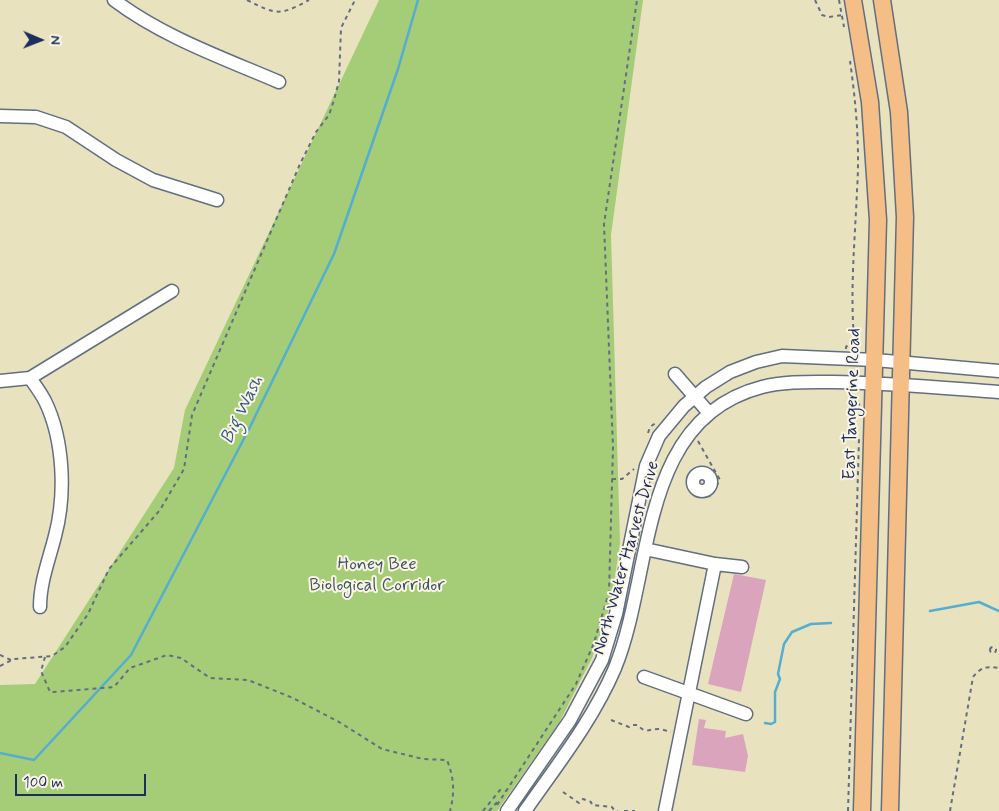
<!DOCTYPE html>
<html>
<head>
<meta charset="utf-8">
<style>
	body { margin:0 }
	#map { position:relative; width:999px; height:811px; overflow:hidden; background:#e8e2bf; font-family:Mynerve,sans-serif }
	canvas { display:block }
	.north { position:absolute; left:15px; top:15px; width:50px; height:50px; -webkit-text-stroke:4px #fcf5e5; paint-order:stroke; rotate:91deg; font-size:14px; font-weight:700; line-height:20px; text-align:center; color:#1b2f5e }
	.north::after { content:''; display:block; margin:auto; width:18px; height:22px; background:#1b2f5e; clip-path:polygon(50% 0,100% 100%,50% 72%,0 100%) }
	.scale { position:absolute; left:15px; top:774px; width:131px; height:22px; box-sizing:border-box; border:2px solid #1b2f5e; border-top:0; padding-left:6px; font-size:15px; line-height:18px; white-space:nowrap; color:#1b2f5e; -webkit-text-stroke:4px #fcf5e5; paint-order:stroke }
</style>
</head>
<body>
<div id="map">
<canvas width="999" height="811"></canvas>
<div class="north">N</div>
<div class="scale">100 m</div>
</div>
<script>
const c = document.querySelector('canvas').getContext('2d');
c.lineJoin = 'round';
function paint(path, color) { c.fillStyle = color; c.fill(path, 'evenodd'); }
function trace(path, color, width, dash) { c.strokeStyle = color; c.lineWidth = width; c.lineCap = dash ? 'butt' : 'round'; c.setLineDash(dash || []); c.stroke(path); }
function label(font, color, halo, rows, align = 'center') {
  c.font = font + ' Mynerve,sans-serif'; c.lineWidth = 4; c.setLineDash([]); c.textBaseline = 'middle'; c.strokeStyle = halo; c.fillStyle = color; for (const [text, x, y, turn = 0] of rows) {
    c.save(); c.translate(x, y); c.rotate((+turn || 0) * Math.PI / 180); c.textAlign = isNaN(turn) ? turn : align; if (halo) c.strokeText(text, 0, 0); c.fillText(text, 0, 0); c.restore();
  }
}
paint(new Path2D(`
	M379 0H643L611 235 620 543 611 603 592 658 559 723 497 811H0V685L35 684 174 468 185 410Z`), '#a5cc77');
trace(new Path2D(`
	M930 611 979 602 999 611
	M765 723 771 724 775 722V692L780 679 778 674 784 644 792 632 811 624 831 623
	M0 753 34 760 131 655 249 429 334 254 398 69 418 0`), '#53aed1', 2.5);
paint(new Path2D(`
	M734 574 766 580 741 692 708 684Z
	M699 719 706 720 704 728 726 731 725 738 743 734 748 756 745 772 692 765Z`), '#daa5bc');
const minor = new Path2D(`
	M114 0C163 37 223 58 279 82
	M0 116 36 117 66 127 116 160 153 180 217 200
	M675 374 709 413
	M30 378C35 385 41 393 45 401 64 440 66 495 55 536 49 560 40 582 40 607
	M0 381 30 378 172 291
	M693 482a9 9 0 1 1 18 0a9 9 0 1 1-18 0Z
	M645 549 715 564 742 567
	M644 677 746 714
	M507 811 570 720 602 660 616 614 646 466 659 436 684 406 706 387 730 372 756 362 782 356 875 360 999 371
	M525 811C557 765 593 720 615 668 654 573 637 419 762 387 785 381 810 382 833 382 889 383 944 388 999 392
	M665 811 715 564`);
const major = new Path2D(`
	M853 0 870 102 878 220 862 811
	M882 0 899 112 905 217 890 811`);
trace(minor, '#636e80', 15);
trace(major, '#636e80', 19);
trace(new Path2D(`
	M247 0C276 15 280 16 309 0
	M815 0 822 15 829 17 842 15
	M839 0 844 27
	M846 349V347L854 338C850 289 855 240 857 190 860 148 856 103 850 61
	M849 392V398L860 405
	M648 433 650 427 657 422
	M698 441 720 480 710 497
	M612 479H622L634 469
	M990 650a3 3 0 1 1 6 0a3 3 0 1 1-6 0Z
	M0 655 11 660
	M45 657 41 671 50 692H54L114 687 130 668 167 655 181 658 210 678 248 680 293 698 339 722 382 749 423 759 447 760C454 778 455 792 450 811
	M0 666 14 659 52 656 65 647 88 614 109 569 160 510 184 469 192 415 300 164 316 132 329 115 334 100 339 81 341 28 355 0
	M611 720 629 727 632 725H638C645 734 649 729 658 729 662 729 667 731 671 732
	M563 792 579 803 583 799 591 802 592 805 612 807 614 810 618 811
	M497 805 576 684 594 643 609 592 613 447 604 224 637 0
	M483 811 500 790 506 791
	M489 811 498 801
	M624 811H635
	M848 811 859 439
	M950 811 973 677C981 667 986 666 999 668`), '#636e80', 2, [4, 4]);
trace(minor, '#fff', 12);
trace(major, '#f5be86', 16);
label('18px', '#1b2f5e', '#fcf5e5', [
	["East Tangerine Road",853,404,-88],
	["North Water Harvest Drive",627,558,-74]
]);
label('18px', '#3e5664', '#fcf5e5', [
	["Honey Bee",377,565],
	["Biological Corridor",377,586]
]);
label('italic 19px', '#2f5b86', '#fcf5e5', [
	["Big Wash",243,410,-64]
]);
</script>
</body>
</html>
